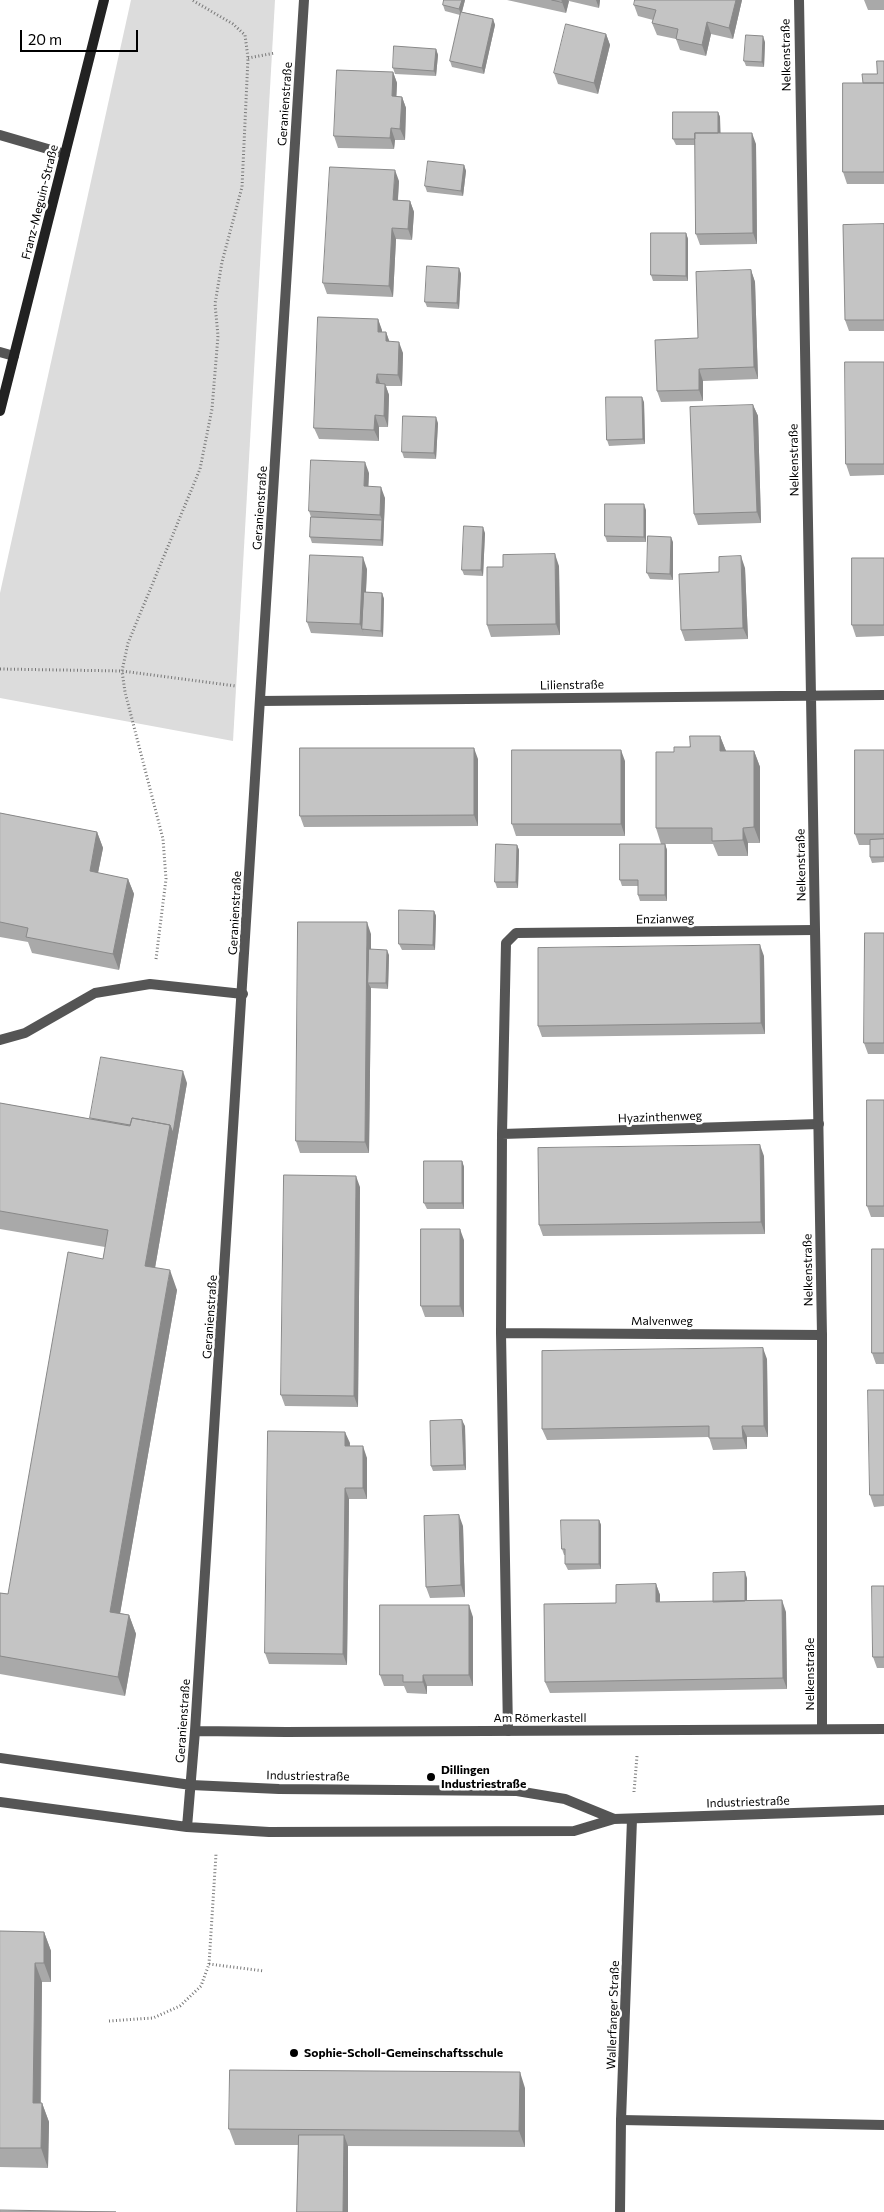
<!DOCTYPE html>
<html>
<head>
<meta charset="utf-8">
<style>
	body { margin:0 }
	#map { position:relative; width:884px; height:2212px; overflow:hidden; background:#fff; font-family:Commissioner,sans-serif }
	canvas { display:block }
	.scale { position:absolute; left:20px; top:30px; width:118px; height:22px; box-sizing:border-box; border:2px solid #000; border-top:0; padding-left:6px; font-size:15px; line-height:18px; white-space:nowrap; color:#000; -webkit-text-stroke:4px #fff; paint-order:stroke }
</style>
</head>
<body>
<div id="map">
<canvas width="884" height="2212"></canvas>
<div class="scale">20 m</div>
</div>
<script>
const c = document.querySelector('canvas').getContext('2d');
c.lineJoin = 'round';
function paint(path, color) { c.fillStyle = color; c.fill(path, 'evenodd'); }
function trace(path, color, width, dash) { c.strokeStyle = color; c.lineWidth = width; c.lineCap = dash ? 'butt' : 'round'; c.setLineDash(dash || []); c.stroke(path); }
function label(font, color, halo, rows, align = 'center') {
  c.font = font + ' Commissioner,sans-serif'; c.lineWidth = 5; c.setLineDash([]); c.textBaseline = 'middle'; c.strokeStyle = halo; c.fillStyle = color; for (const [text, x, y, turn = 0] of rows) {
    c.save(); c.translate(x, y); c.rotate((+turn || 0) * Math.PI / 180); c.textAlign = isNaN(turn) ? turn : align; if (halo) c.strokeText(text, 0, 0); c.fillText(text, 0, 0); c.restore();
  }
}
paint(new Path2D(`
	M131 0H275L233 741 0 698V593Z`), '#dcdcdc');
trace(new Path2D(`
	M248 58 275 53
	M0 669 122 671 236 686
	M156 959 166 879 163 839 125 692 122 671 128 643 200 469 212 409 218 336 215 304 222 262 242 187 248 58 245 35 233 24 192 0
	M634 1792 637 1756
	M209 1964 264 1971
	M109 2021 153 2018 180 2006 201 1986 209 1964 216 1854`), '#777', 3, [1, 2.5]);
trace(new Path2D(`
	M0 135 65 154
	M0 352 14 356
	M0 1040 25 1033 95 993 150 984 243 994
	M502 1134 819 1124
	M501 1333 822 1335
	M508 1731 501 1333 502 1134 506 943 516 933 814 930
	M621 2120 884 2125`), '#555', 10);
trace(new Path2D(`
	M799 0 822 1335V1729
	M260 701 884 695
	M195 1731 286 1732 884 1729
	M0 1758 191 1785 279 1789 517 1791 565 1799 614 1819
	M0 1802 187 1827 269 1832 574 1831 614 1819 884 1810
	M187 1827 195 1731 304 0
	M620 2212 621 2120 632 1819`), '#555', 10);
trace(new Path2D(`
	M0 411 104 0`), '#222', 10);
paint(new Path2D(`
	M444 0H465L462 12 493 19 495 25 484 74 452 67 450 61 460 15 445 11 443 5Z
	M507 0H600L599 8 569 1 566 13Z
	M742 0 733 39 711 34 706 56 680 50 676 39 657 35 652 23 653 20 638 16 634 5Z
	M864 0H884V10H868Z
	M606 34 610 45 598 94 558 84 554 73Z
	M765 42 764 67 746 66 744 61Z
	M436 49 438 55 436 76 395 74 393 68Z
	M884 61V184H847L843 172 863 83 877 74Z
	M393 72 397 83 396 96 402 97 406 108 405 140H395L394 149 338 148 334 136Z
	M718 112 720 117V133L756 144 757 244 700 245 696 234 695 145H676L673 139Z
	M464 165 466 171 463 196 427 192 425 186Z
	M399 181 398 200 410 201 414 212 412 240 396 239 393 297 327 294 323 283Z
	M884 224V331H849L845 320Z
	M686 233 688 239V281H653L651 275Z
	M459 268 461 274 459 309 427 307 425 302Z
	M751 270 755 282 758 379 703 381V401L661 402 657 391Z
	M378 319 382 332H386L389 341 403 353 402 386H386L389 395 388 427H379V441L319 439 314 428Z
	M884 362V475L850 476 846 464Z
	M644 402 645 444 609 446 607 440Z
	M753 405 758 416 761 523 698 525 694 514Z
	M438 423 436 459 404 458 402 452Z
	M369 473 368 486 385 498 383 546 312 543 310 537 311 517 309 511Z
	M646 510V542H607L605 536Z
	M485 533 483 576 464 575 462 570Z
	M673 542V580L650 579 647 573Z
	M884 558V636L856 637 852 625Z
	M559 566 560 635 491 637 487 625Z
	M745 568 748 639 685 641 681 630 719 572Z
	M367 569 366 592 382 593 384 599 383 637 311 633 307 622Z
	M720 736 726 751H754L760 767V843H748V856H718L713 844H665L667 850V901H640L638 895V886H622L620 880 661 844 656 828 674 752Z
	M884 750V862L872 863 870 857V845H859L855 834Z
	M478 759V826L304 827 300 816Z
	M625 761V836H516L512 824Z
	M0 813 97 832 103 848 98 873 128 879 134 894 119 970 32 953 28 942 0 937Z
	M517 845 519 850 518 888H497L495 882Z
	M434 911 436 916 435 950H402L399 944Z
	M884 933V1054H868L864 1043Z
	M371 934V949L389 955 388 989 371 988 369 1153H300L296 1141Z
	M764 956 765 1034 542 1037 538 1026Z
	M187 1083 155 1268 177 1290 120 1613 129 1615 136 1634 125 1696 0 1674V1593L8 1594 103 1259 105 1247 0 1229V1103L91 1119Z
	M884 1100V1217H871L867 1206Z
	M764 1156 765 1234 543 1236 539 1225Z
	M462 1161 464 1167V1209H427L424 1203Z
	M360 1187 358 1407 285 1406 281 1395Z
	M464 1240V1317H425L421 1306Z
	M884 1249V1364H876L872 1353Z
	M767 1359 768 1437H747V1449L713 1450 709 1437 547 1440 542 1429Z
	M884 1390V1506L874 1507 870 1495Z
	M465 1426 466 1470 433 1471 431 1466Z
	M350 1443V1446L367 1458V1499H349L347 1665 269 1664 265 1653Z
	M599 1520 601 1525V1569L568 1570 565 1564V1555H564L562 1549Z
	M463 1526 465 1597 430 1598 426 1587Z
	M747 1578V1601L786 1612 787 1689 550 1693 545 1682 616 1603 656 1584 660 1595V1602H713Z
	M884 1586V1668H877L873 1657Z
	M473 1617V1686H427V1694L407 1693 404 1686H384L380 1675Z
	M0 1931 44 1932 51 1951V1982H42L41 2103H42L49 2122 48 2168 0 2167Z
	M525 2088V2147L348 2146V2212H297L298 2145H235L229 2129Z`), '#a9a9a9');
paint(new Path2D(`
	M462 0H465L461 15 459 9Z
	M562 0H568L569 1 566 13 562 2Z
	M596 0H600L599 8Z
	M736 0H742L733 39 729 28Z
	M493 19 495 25 484 74 482 68Z
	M707 22 711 34 706 56 702 45Z
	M606 34 610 45 598 94 594 83Z
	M763 36 765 42 764 67 762 62Z
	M436 49 438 55 436 76 434 71Z
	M393 72 397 83 396 108 392 96Z
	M402 97 406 108 405 140 400 129Z
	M718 112 720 117 721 145 718 139Z
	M391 128 395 140 394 149 390 138Z
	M752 133 756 144 757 244 753 233Z
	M464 165 466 171 463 196 461 191Z
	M395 170 399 181 397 211 393 200Z
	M410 201 414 212 412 240 408 229Z
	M392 228 396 239 393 297 389 286Z
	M686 233 688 239V281L686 276Z
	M459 268 461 274 459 309 457 303Z
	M751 270 755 282 758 379 754 367Z
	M378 319 382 330V343L378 332Z
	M386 332 390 343 386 341Z
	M399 342 403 353 402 386 398 375Z
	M699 369 703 381V401L699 390Z
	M377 374 381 386 376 383Z
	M385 384 389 395 388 427 384 416Z
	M642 397 644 402 645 444 643 439Z
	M753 405 758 416 761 523 757 512Z
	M375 415 379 427V441L374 430Z
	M436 417 438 423 436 459 434 453Z
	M365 462 369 473 368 497 364 486Z
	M381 487 385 498 383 546 381 540 382 520 380 515Z
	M644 504 646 510V542L644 537Z
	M483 527 485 533 483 576 481 570Z
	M671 537 673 542V580L670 574Z
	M555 554 559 566 560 635 556 624Z
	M741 556 745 568 748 639 743 628Z
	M363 557 367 569 364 630 362 629 364 635 360 624Z
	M382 593 384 599 383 637 381 631Z
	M720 736 726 751H720Z
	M474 748 478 759V826L474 815Z
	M621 750 625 761V836L621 824Z
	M754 751 760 767V843L754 827Z
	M743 828 748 843V856L743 840Z
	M97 832 103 848 95 887 90 871Z
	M665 844 667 850V901L665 895Z
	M517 845 519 850 518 888 516 882Z
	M128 879 134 894 119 970 113 954Z
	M434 911 436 916 435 950 433 945Z
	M367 922 371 934V983H368L371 988 369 1153 365 1142Z
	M760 945 764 956 765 1034 761 1023Z
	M387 950 389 955 388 989 386 983Z
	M183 1071 187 1083 152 1285 145 1266 170 1125Z
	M760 1145 764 1156 765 1234 761 1222Z
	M462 1161 464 1167V1209L462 1203Z
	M356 1176 360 1187 358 1407 354 1396Z
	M460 1229 464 1240V1317L460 1306Z
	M170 1270 177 1290 117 1631 110 1612Z
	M763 1348 767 1359 768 1437 764 1426Z
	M462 1420 465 1426 466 1470 464 1465Z
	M742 1426 747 1437V1449L743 1438Z
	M345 1432 350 1443 349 1457 345 1446Z
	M363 1446 367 1458V1499L363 1488Z
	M345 1488 349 1499 347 1665 343 1654Z
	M459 1515 463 1526 465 1597 461 1585Z
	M599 1520 601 1525V1569L599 1564Z
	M745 1572 747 1578V1613L745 1607Z
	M656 1584 660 1595V1614L656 1602Z
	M782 1600 786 1612 787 1689 783 1678Z
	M469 1605 473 1617V1686L469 1675Z
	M129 1615 136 1634 125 1696 118 1677Z
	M423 1675 427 1686V1694L423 1682Z
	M44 1932 51 1951V1982L44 1963Z
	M35 1963 42 1982 40 2122 33 2103Z
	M520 2072 525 2088V2147L519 2131Z
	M42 2103 49 2122 48 2168 41 2148Z
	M344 2135 348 2146V2212H343Z`), '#898989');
const building = new Path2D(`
	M444 0H462L459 9 443 5Z
	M552 0H562V2Z
	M635 0H736L729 28 707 22 702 45 676 39 678 29 652 23 656 10 634 5Z
	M461 12 493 19 482 68 450 61Z
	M566 24 606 34 594 83 554 73Z
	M746 35 763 36 762 62 744 61Z
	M394 46 436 49 434 71 393 68Z
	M877 61H884V83H863L862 74H877Z
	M337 70 393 72 392 96 402 97 400 129 391 128 390 138 334 136Z
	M843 83H884V172H843Z
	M673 112H718V133H695V139H673Z
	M695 133H752L753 233 696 234Z
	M428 161 464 165 461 191 425 186Z
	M330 167 395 170 393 200 410 201 408 229 392 228 389 286 323 283Z
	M884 224V320H845L843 225Z
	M651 233H686V276L651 275Z
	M427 266 459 268 457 303 425 302Z
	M751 270 754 367 699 369V390L657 391 655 340 698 338 696 272Z
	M318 317 378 319V332H386V341L399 342 398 375 377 374 376 383 385 384 384 416 375 415 374 430 314 428Z
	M845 362H884V464H846Z
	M606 397H642L643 439 607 440Z
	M753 405 757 512 694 514 690 407Z
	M403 416 436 417 434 453 402 452Z
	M311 460 365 462 364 486 381 487 380 515 309 511Z
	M605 504H644V537L605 536Z
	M311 517 382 520 381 540 310 537Z
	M464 526 483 527 481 570H462Z
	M648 536 671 537 670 574 647 573Z
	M555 554 556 624 487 625V567H503V555Z
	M310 555 363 557 360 624 307 622Z
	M741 556 743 628 681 630 679 574 719 572V557Z
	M852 558H884V625H852Z
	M364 592 382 593 381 631 362 629Z
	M690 736H720V751H754V827L743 828V840L712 841V828H656V752H674V747H690Z
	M300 748H474V815L300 816Z
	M512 750H621V824H512Z
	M855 750H884V834H855Z
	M0 813 97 832 90 871 128 879 113 954 26 937 28 928 0 922Z
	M884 839V857H870V840Z
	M496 844 517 845 516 882H495Z
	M620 844H665V895H638V880H620Z
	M399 910 434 911 433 945 399 944Z
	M298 922H367L365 1142 296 1141Z
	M865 933H884V1043H864Z
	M760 945 761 1023 538 1026V948Z
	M369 949 387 950 386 983H368Z
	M101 1057 183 1071 173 1133 170 1125 132 1118 130 1125 90 1118Z
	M867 1100H884V1206H867Z
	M0 1103 130 1126 132 1118 170 1125 145 1266 170 1270 110 1612 129 1615 118 1677 0 1656V1593L8 1594 68 1252 103 1259 108 1230 0 1211Z
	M760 1145 761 1222 539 1225 538 1148Z
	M424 1161H462V1203H424Z
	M284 1175 356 1176 354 1396 281 1395Z
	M421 1229H460V1306H421Z
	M872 1249H884V1353H872Z
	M763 1348 764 1426H742L743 1438H709V1426L542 1429V1351Z
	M868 1390H884V1495H870Z
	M462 1420 464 1465 431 1466 430 1421Z
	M268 1431 345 1432V1446H363V1488H345L343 1654 265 1653Z
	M459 1515 461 1585 426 1587 424 1516Z
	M561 1520H599V1564H565V1549H562Z
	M745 1572V1601L713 1602V1573Z
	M656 1584V1602L782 1600 783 1678 545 1682 544 1604 616 1603V1585Z
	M872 1586H884V1657H873Z
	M380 1605H469V1675H423V1682H403V1675H380Z
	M0 1931 44 1932V1963H35L33 2103H42L41 2148H0Z
	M230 2070 520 2072 519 2131 229 2129Z
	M299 2135H344L343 2212H297Z
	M0 2210 116 2212H0Z`);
paint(building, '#c4c4c4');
trace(building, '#898989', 1);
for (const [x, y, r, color] of [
	[431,1777,5,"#000"],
	[294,2053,5,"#000"]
]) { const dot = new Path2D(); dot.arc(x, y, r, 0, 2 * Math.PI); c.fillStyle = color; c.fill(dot); trace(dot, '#fff', 2); }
label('12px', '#000', '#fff', [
	["Nelkenstraße",786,55,-91],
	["Geranienstraße",285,104,-86],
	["Franz-Meguin-Straße",40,202,-76],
	["Nelkenstraße",794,460,-91],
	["Geranienstraße",260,508,-86],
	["Lilienstraße",572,685,-1],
	["Nelkenstraße",801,865,-91],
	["Geranienstraße",235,913,-87],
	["Enzianweg",665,919,-1],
	["Hyazinthenweg",660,1117,-2],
	["Nelkenstraße",808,1270,-91],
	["Geranienstraße",210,1317,-86],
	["Malvenweg",662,1321],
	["Nelkenstraße",810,1674,-90],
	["Am Römerkastell",540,1718],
	["Geranienstraße",183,1721,-86],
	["Industriestraße",308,1776,1],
	["Industriestraße",748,1802,-2],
	["Wallerfanger Straße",613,2015,-88]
]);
label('bold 12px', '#000', '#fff', [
	["Dillingen",441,1770],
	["Industriestraße",441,1784],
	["Sophie-Scholl-Gemeinschaftsschule",304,2053]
], 'left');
</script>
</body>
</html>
